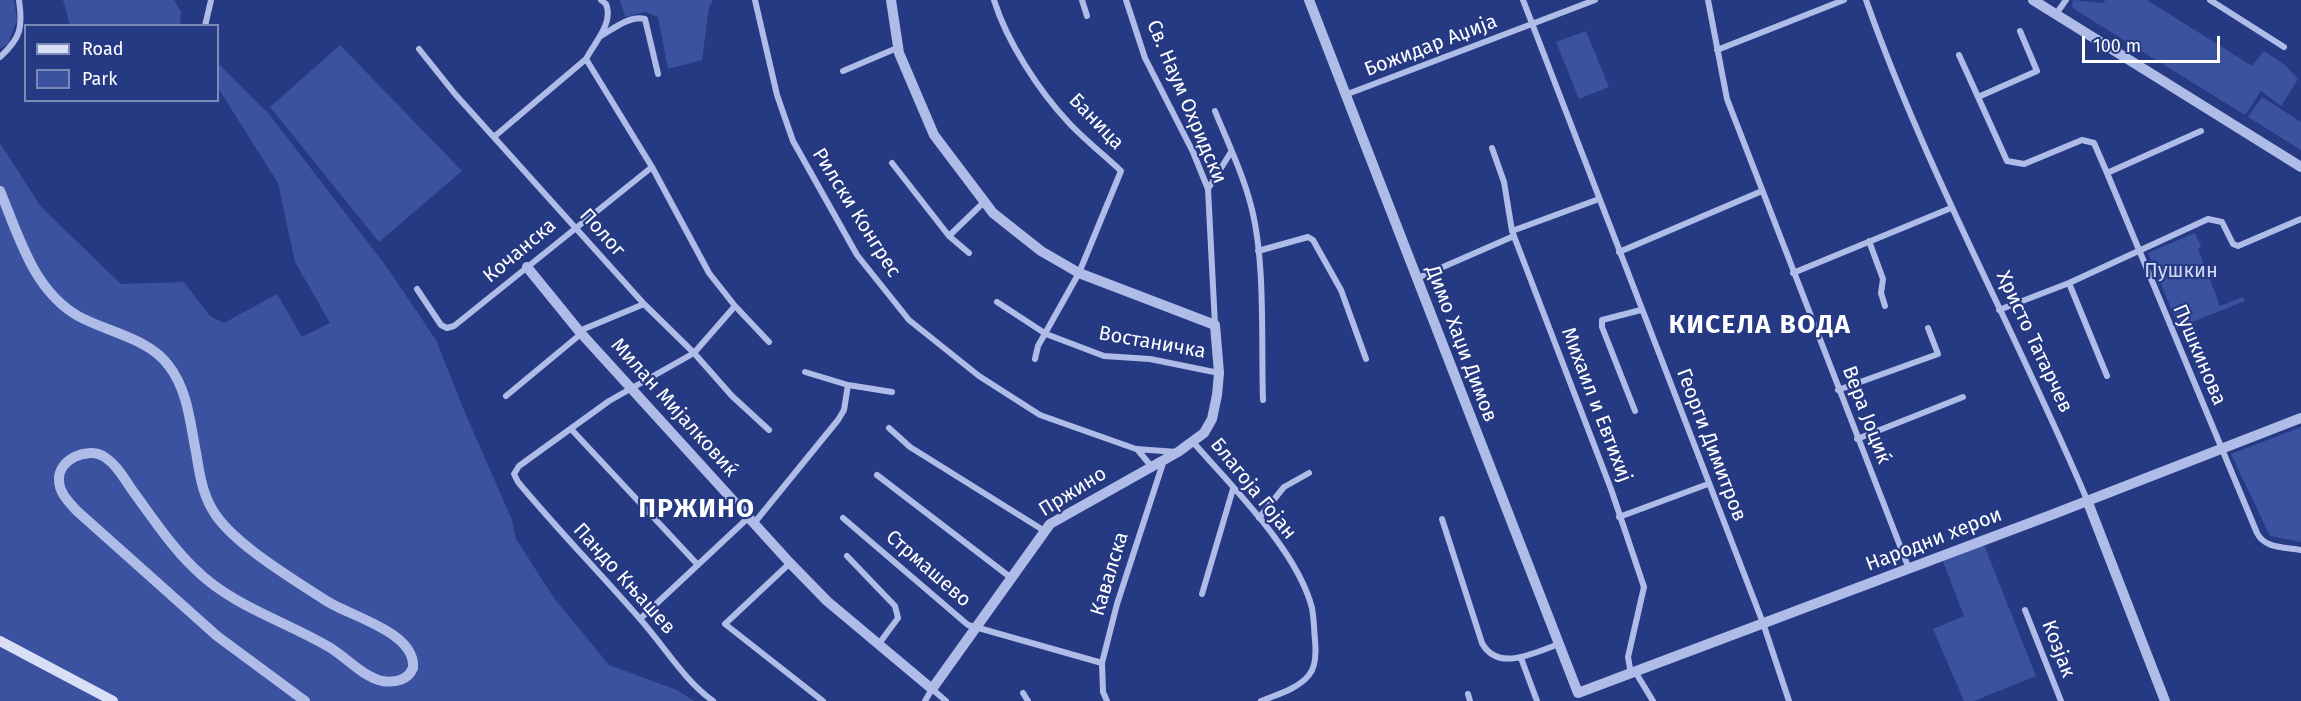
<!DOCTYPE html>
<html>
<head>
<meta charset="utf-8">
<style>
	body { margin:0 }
	#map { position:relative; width:2301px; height:701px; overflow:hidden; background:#263a83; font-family:"Fira Sans",sans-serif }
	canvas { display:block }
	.legend { position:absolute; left:24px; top:24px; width:195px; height:78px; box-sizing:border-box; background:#263a83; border:2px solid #7d89b5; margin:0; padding:8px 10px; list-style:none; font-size:18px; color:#fff }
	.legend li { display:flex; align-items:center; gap:12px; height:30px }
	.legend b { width:30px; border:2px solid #7d89b5 }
	.scale { position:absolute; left:2082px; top:36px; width:138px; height:27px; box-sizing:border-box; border:3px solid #fff; border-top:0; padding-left:8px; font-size:18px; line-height:21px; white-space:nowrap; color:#fff; -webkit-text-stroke:4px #263a83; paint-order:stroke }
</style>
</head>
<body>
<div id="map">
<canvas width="2301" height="701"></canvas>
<ul class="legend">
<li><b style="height:8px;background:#d8dff6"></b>Road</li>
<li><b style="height:16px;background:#3b52a0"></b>Park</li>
</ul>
<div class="scale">100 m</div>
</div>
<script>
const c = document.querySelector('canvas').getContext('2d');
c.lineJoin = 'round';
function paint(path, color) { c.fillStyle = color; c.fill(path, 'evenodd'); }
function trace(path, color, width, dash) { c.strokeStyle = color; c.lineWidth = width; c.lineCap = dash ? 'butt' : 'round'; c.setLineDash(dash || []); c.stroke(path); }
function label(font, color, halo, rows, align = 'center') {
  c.font = font + ' "Fira Sans",sans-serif'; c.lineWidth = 4.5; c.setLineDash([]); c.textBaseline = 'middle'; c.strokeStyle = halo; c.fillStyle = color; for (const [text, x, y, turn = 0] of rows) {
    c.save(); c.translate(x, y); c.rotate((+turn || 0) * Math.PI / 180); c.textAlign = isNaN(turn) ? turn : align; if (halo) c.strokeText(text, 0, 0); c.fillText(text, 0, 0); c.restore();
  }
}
paint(new Path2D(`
	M0 0H14L17 20 8 44 0 48Z
	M63 0H174L181 12 180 25H70Z
	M620 0H713L709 7 702 60 668 69 658 17 645 12 625 17Z
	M2073 0 2102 3 2106 0H2147L2252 66 2264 51 2285 65 2298 79 2281 106 2261 91 2245 115 2077 11 2072 7Z
	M1586 31 1609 87 1579 99 1556 42Z
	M340 45 462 171 379 242 270 107Z
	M218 63 269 114 386 266 436 340 466 415 512 520 516 539 554 598 609 665 677 690 694 701H0V143L41 207 121 284 184 282 210 316 224 323 277 294 302 337 330 323 295 262 278 183 218 88Z
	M2262 97 2301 122V150L2248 117Z
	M2195 233 2201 246 2198 249 2220 306 2243 297 2245 301 2179 327 2148 253Z
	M2301 427V542L2270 536 2231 454Z
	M1984 545 2036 676 1974 701H1964L1933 629 1964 616 1943 561Z`), '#3b52a0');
trace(new Path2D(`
	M755 0 777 95 793 141 857 255 909 320 979 376 1040 415 1136 449 1177 452
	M994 0C1007 42 1039 91 1069 123 1085 140 1104 155 1121 171L1079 273 1038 346 1035 359
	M1082 0 1087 16
	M1126 0 1145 58 1193 152 1208 189 1215 325
	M1523 0 1763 623 1789 701
	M1708 0 1727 99 1909 569
	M1866 0C1927 173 2016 332 2087 500
	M2210 0 2284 47
	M2056 14 2066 0
	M205 26 211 0
	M601 36C613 29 630 15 645 19L658 74
	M419 49 455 94 644 304 694 353 732 396 769 430
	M1717 50 1844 0
	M1959 55 2007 161 2024 164 2082 140 2094 143 2107 173
	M0 57C21 38 23 27 19 0
	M586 59C594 43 614 23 606 4L601 0
	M843 71 897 48
	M1345 95 1595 0
	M1978 97 2037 71 2020 31
	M1215 111C1227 141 1242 171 1250 202 1266 258 1261 341 1263 400
	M2201 131 2107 173 2257 533C2265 549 2285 547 2301 550
	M495 136 586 59 652 167 709 273 735 306 769 342
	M1492 148 1504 182 1512 231 1611 489 1644 587 1628 657 1631 674
	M892 163 949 236 969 253
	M1208 189 1231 152
	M1512 231 1599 199
	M949 236 983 203
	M1869 241 1883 279 1881 293 1885 306
	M1258 251 1308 237 1313 240 1341 290 1366 359
	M1619 252 1762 191
	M1793 273 1951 208
	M1420 277 1514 236
	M2069 283 2107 376
	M417 289 441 325 447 328 454 326 652 167
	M997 302 1046 334 1104 356 1150 359 1219 373
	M1999 310 2069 283 2208 219 2222 222 2233 244 2238 246 2301 219
	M579 331 644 304
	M805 372 848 385 892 392
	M1838 390 1938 354 1928 328
	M506 396 582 333
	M1635 411 1602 327V320L1641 310
	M889 428 910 447 1043 530
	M571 429 698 565
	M1857 439 1963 397
	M1193 442C1232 487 1297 550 1312 608 1314 619 1314 630 1315 640 1316 651 1316 667 1309 675 1298 689 1276 695 1261 701
	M1137 449 1151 466
	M877 475 1010 577
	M1619 517 1708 484
	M843 518 968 625 1102 663
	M1259 518 1284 487 1309 473
	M1442 519 1482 643C1498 673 1536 652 1559 644
	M755 522 838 420 844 410 848 385
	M847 556 895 606 898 618 878 645
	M790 563 725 624 823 701
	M1202 594 1233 489
	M2025 610 2061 701
	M640 619 749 517
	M1521 658 1537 701
	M1636 673 1653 701
	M1023 693 1028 701
	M1468 694 1470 701
	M713 701C683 679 665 647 640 619 600 573 557 529 518 482L514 474 519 466 609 401 694 353 735 306
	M925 701 932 689 946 701
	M1107 701 1103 692 1102 663 1117 604 1164 460`), '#afbce7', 6);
trace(new Path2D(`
	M1309 0 1578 693 2051 515 2301 418
	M2033 0 2301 167
	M0 191C19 236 33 290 78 316 107 332 149 338 169 366 188 391 190 423 196 452 199 471 202 492 212 509 230 542 293 579 325 600 351 617 416 632 413 668 408 680 395 683 382 681 362 676 346 657 329 647 285 621 232 606 195 569 172 547 154 520 135 494 126 482 117 464 103 456 86 447 58 460 59 480 59 493 69 502 77 511L217 636 305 701
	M527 267 579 331 790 563 827 601 932 689 1050 524 1178 452 1204 433 1212 419 1217 395 1219 373 1215 325 1079 273 1041 251 993 213 934 135 899 53 891 0
	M2087 500 2165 701`), '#afbce7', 10);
trace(new Path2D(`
	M0 641 113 701`), '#d8dff6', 10);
label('20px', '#fff', '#263a83', [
	["Божидар Аџија",1431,46,-21],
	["Св. Наум Охридски",1186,102,67],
	["Баница",1096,122,46],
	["Рилски Конгрес",856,213,58],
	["Полог",602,233,48],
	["Кочанска",520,251,-40],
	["Христо Татарчев",2034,342,65],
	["Востаничка",1152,343,10],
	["Димо Хаџи Димов",1461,344,69],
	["Пушкинова",2199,355,67],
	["Михаил и Евтихиј",1596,405,69],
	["Милан Мијалковиќ",674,408,48],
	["Вера Јоциќ",1866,415,69],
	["Георги Димитров",1711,445,69],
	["Благоја Гојан",1253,489,51],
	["Пржино",1073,492,-32],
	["Народни херои",1934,540,-21],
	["Стрмашево",928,569,41],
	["Кавалска",1110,574,-73],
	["Пандо Књашев",624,579,48],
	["Козјак",2058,649,69]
]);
label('20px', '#d2daf6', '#263a83', [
	["Пушкин",2181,271]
]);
c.letterSpacing = '1.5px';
label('bold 26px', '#fff', '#263a83', [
	["КИСЕЛА ВОДА",1760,326],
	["ПРЖИНО",697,510]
]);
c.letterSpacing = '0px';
</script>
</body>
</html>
